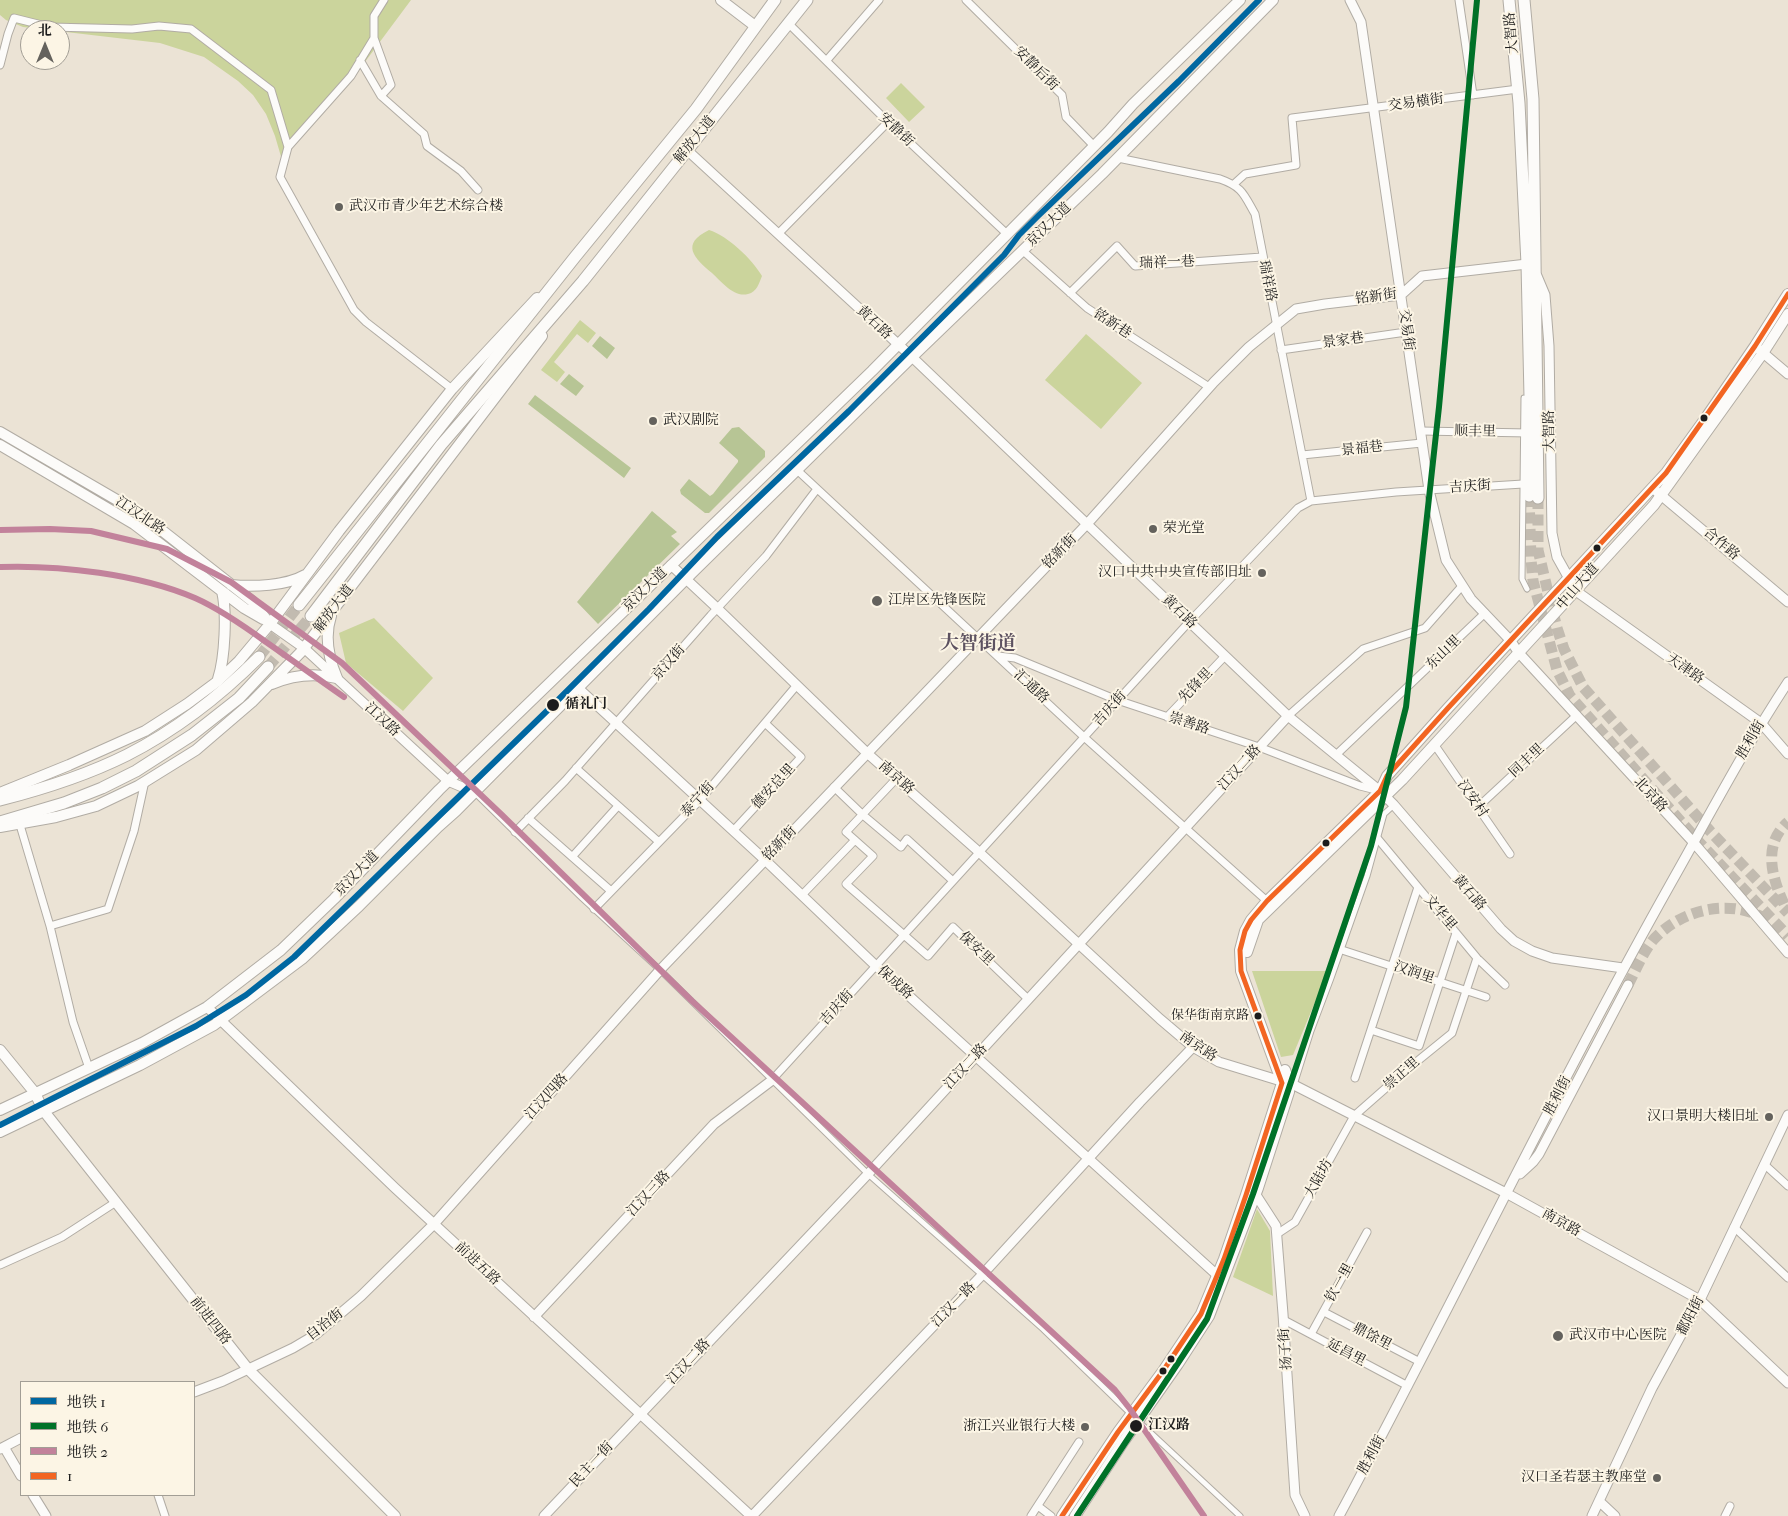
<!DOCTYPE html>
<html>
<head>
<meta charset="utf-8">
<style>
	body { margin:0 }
	#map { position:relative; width:1788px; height:1516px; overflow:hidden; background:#ebe3d5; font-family:"IM FELL French Canon","Noto Serif SC",serif }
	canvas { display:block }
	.legend { position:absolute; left:20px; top:1381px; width:175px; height:115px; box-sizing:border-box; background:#fcf5e5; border:1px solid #a29e95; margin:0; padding:6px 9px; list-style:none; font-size:15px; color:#1c1c1c }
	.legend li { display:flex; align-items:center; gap:10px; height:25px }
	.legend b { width:25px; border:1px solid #a29e95 }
	.north { position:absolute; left:20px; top:20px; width:50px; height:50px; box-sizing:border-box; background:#fcf5e5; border:1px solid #a29e95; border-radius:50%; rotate:0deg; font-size:14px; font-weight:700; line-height:20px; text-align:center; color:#1c1c1c }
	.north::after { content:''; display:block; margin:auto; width:18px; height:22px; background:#64625d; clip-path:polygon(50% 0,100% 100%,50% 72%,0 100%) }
</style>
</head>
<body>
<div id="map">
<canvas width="1788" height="1516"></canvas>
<ul class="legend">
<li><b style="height:6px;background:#0067a1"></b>地铁 1</li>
<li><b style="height:6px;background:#007128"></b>地铁 6</li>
<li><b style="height:6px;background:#c2829b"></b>地铁 2</li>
<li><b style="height:6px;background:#f26522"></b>1</li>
</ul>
<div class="north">北</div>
</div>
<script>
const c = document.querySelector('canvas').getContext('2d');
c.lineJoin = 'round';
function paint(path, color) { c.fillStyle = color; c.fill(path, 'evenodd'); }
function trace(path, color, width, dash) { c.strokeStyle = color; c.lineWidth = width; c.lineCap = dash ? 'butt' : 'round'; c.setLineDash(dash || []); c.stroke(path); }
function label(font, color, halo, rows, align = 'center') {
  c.font = font + ' "IM FELL French Canon","Noto Serif SC",serif'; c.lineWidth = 4; c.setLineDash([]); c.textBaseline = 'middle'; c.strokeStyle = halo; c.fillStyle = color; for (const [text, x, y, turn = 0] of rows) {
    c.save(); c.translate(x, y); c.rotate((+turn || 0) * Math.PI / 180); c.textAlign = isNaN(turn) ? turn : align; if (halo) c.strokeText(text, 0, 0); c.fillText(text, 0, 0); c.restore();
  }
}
paint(new Path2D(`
	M0 0H411L356 74 282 160 275 136 266 114 253 95 238 81 204 57 160 43 23 27 6 20 0 15Z
	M901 83 925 107 909 122 886 98Z
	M709 230C728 236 752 259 762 276 759 283 757 292 748 294 734 298 721 281 712 273 694 258 680 244 709 230Z
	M580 320 596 333 588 343 577 334 554 362 565 372 557 382 541 370Z
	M1086 334 1142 383 1101 429 1045 380Z
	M374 618 433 678 403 711 346 663 339 633Z
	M1252 971H1328L1293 1055 1281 1057Z
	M1257 1209 1270 1231 1273 1296 1233 1277Z`), '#cbd49c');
paint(new Path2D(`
	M600 336 615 348 607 359 592 346Z
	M569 374 584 386 576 396 560 384Z
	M535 395 631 468 624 478 528 404Z
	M739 427 765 451V457L709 513H705L681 494 680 490 689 479 710 496 713 494 738 462V460L719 443 732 428Z
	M652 511 677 532 671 536 680 544 598 624 577 602Z`), '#b7c595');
trace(new Path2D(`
	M1529 496 1531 559 1533 581 1557 670 1570 696 1699 842 1788 936
	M1538 498V550L1547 588 1557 628 1564 649 1583 687 1710 831 1788 913
	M259 657 299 605
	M268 667 311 616
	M1784 904C1772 878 1762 844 1788 822
	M1628 985C1636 970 1643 951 1655 938 1681 911 1725 899 1760 916`), '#c2bbb0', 11, [11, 5.5]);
const pedestrian = new Path2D(`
	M1524 398 1522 579 1527 589
	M474 792 582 898 660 970 868 1174 1043 1329 1132 1415
	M1294 1085 1311 1031 1331 978 1367 876 1384 814 1394 805
	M1138 1421 1240 1516`);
const minor = new Path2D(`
	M384 0 374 16V38L391 85 381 96 424 134 427 146 461 171 478 190
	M966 0 1062 95 1066 117 1094 146
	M1459 0 1473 95
	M788 23 888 122 1007 234
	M360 60 381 96
	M827 60 879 0
	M0 65 8 34 14 18 50 27 132 29 159 26 191 29 271 90 288 147 280 177 354 310 366 322 452 389
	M288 147 351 76 374 38
	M1118 158 1220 179C1243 187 1244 195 1255 214L1311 501
	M1234 184 1245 174 1296 165 1292 118 1518 89
	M778 234 888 122
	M1022 250 1087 308 1209 387
	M1070 293 1117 246 1135 266 1262 257
	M1281 350 1406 332
	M1421 431 1529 433
	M1302 455 1422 443
	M797 470 1084 737 1267 901
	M998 656 1015 658 1117 700 1259 747 1360 786 1380 791
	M1288 716 1363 649 1425 628 1462 586
	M1167 717 1225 656
	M1434 744 1510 854
	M1337 754 1485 613
	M576 768 659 842
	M896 779 846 832 873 856 846 884 928 956 953 927 1028 999
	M834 787 863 815 901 847 907 839 953 881
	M1478 807 1577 715
	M528 818 611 891
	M20 825 50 926 73 1022 89 1068
	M733 831 801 757 765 723
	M515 832 565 781 711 615 766 556 817 489
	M1378 839 1477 958 1505 985
	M572 857 618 806
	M802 895 855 840
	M594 909 700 800 797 685
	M50 926 108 909 134 831 145 781
	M1342 950 1486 997
	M1371 1030 1419 1046 1456 933
	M1355 1078 1418 887
	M771 1081 1189 622 1298 508 1311 501 1396 492 1523 484
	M1764 1164 1788 1186
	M1734 1227 1788 1278
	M1277 1234 1295 1222 1354 1116 1404 1072 1452 1033 1477 958
	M0 1265 62 1237 116 1202
	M1324 1312 1420 1362
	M1284 1320 1408 1386
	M1311 1334 1367 1232
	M158 1495 165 1516
	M1038 1506 1051 1516
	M1031 1516 1079 1442
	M1725 1516 1730 1506`);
const tertiary = new Path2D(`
	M1350 0 1361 22 1429 490 1446 560 1471 599 1510 640 1519 653 1694 843 1788 953
	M687 150 912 357 1288 716 1380 791 1394 805 1501 929 1514 941 1532 951 1552 958 1623 968
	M1537 276 1545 295 1549 346 1552 533 1557 557 1576 591 1761 723 1788 754
	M1755 346 1788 374
	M1656 491 1788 602
	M671 565 717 608 867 753 979 852 1160 1019 1193 1047 1219 1062 1294 1085 1506 1193 1700 1300 1788 1383
	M270 624 304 648 448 781 474 792
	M577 687 765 860 876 966 1217 1275
	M207 1007 395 1188 751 1516
	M1520 1174 1533 1162 1539 1154 1628 985
	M1251 1195H1256L1276 1226 1283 1314 1295 1495 1305 1516
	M534 1317 714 1124 771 1081
	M194 1392 223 1381 293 1348 315 1335 361 1296 434 1224 660 970 1087 524 1214 382 1249 347 1296 309 1325 304 1401 295 1422 276 1527 264
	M4 1447 21 1476
	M0 1449 21 1438
	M33 1495 46 1516
	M1599 1501 1615 1516
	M544 1516 868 1174 1288 716
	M752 1516 982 1275 1140 1102 1193 1047
	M1339 1516C1452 1306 1554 1091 1671 883 1709 816 1745 747 1788 682
	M1592 1516 1652 1388 1700 1300 1788 1115`);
const secondary = new Path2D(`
	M721 0 755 26
	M0 432 141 514 252 601 270 624
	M0 445 134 524 244 608 263 619
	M231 585C253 587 286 586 305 575
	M218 679C225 658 227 612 222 591
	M272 684C293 675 315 673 337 678 329 659 324 637 331 616
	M0 793 69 765 145 731 187 704 218 681 239 661 270 624 339 531 452 389 537 298
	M0 827 56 817 96 806 138 786 196 750 252 702 301 652 542 336
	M1247 952 1258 920 1402 780 1654 505 1763 353 1788 314
	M0 1050 35 1093 43 1110 248 1369 395 1516
	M0 1110 142 1043 207 1007 281 950 334 899 439 790 872 371 1108 132 1133 104 1240 0
	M0 1132 140 1065 214 1025 302 959 359 906 438 827 456 811 692 573 909 360 1102 174 1273 0
	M1062 1516 1118 1432 1163 1371 1201 1314 1224 1259 1246 1195 1282 1083 1241 971 1240 950 1245 931 1251 920 1267 901 1380 791 1387 776 1448 708 1666 473 1705 419 1755 346 1788 294
	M1075 1516 1124 1441 1178 1364 1209 1316 1258 1188 1289 1092 1290 1084 1285 1070`);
const primary = new Path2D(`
	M1509 0 1519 103 1527 264 1530 397 1529 496
	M1524 0 1533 99 1538 498
	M299 605 575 257 696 109 775 0
	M311 616 441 445 583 281 807 0
	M0 800C43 789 87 775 127 755 176 730 220 696 259 657
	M0 822 64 803 102 788 136 771 192 735 239 698 268 667`);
trace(pedestrian, '#b1aca4', 7);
trace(minor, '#b1aca4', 9);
trace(tertiary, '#b1aca4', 11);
trace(secondary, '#b1aca4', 12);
trace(primary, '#b1aca4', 13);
trace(pedestrian, '#fcfbf9', 5);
trace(minor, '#fcfbf9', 7);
trace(tertiary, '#fcfbf9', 9);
trace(secondary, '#fcfbf9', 10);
trace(primary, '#fcfbf9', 11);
trace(new Path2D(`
	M1062 1516 1118 1432 1163 1371 1201 1314 1224 1259 1246 1195 1282 1083 1241 971 1240 950 1245 931 1251 920 1267 901 1380 791 1387 776 1448 708 1666 473 1755 346 1788 294`), '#f26522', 5);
trace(new Path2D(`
	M0 1125 196 1026 246 995 294 957 553 705 649 609 717 537 849 411 1004 255 1019 235 1038 216 1179 81 1259 0`), '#0067a1', 6);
trace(new Path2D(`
	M1077 1516 1207 1319 1253 1194 1371 846 1406 707 1439 407 1477 0`), '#007128', 6);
trace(new Path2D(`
	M0 530 50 529 91 531 167 549 231 582 342 663 502 815 692 1001 1115 1390 1130 1409 1204 1516
	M0 567C60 565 139 574 195 598 220 609 244 626 266 642 292 660 318 679 344 697`), '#c2829b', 6);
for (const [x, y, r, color] of [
	[339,207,5,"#64625d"],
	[1704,418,4.5,"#1c1c1c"],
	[653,421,5,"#64625d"],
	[1153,529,5,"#64625d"],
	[1597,548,4.5,"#1c1c1c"],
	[1262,573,5,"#64625d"],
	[877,601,6,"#64625d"],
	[553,705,7,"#1c1c1c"],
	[1326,843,4.5,"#1c1c1c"],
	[1258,1016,4.5,"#1c1c1c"],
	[1769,1117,5,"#64625d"],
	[1558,1336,6,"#64625d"],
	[1171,1359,4.5,"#1c1c1c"],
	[1163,1371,4.5,"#1c1c1c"],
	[1136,1426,7,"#1c1c1c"],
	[1085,1427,5,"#64625d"],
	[1657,1478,5,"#64625d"]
]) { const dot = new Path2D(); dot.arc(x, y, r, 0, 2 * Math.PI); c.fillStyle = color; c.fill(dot); trace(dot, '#fcf5e5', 2); }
label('13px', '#1c1c1c', '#fcf5e5', [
	["保华街南京路",1249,1016]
], 'right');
label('14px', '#1c1c1c', '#fcf5e5', [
	["大智路",1512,33,-95],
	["安静后街",1036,69,45],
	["交易横街",1416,103,-8],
	["安静街",896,130,44],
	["解放大道",695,140,-51],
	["京汉大道",1049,225,-44],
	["瑞祥一巷",1167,263,-2],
	["瑞祥路",1267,281,79],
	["铭新街",1376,297,-8],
	["黄石路",874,323,43],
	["铭新巷",1112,324,33],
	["交易街",1406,330,82],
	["景家巷",1343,341,-8],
	["大智路",1550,431,-91],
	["顺丰里",1475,432,1],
	["景福巷",1362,449,-6],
	["吉庆街",1470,487,-4],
	["江汉北路",140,516,34],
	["合作路",1721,544,40],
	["铭新街",1060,552,-46],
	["中山大道",1578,587,-49],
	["京汉大道",645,590,-44],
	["解放大道",334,609,-53],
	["黄石路",1179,612,44],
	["东山里",1444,653,-44],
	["京汉街",669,663,-49],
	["天津路",1685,669,35],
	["先锋里",1196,686,-46],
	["汇通路",1031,687,43],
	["吉庆街",1110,709,-48],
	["江汉路",382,720,43],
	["崇善路",1189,724,18],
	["胜利街",1751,740,-60],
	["同丰里",1527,761,-43],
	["江汉二路",1240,768,-48],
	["南京路",896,778,41],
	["德安总里",774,787,-47],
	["北京路",1650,795,47],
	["汉安村",1472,799,55],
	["泰宁街",698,800,-48],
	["铭新街",780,844,-46],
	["京汉大道",357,874,-46],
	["黄石路",1469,893,49],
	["文华里",1440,913,50],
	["保安里",976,949,44],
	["汉润里",1414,973,19],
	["保成路",895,983,42],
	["吉庆街",837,1008,-48],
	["南京路",1198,1047,34],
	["江汉二路",966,1067,-47],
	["崇正里",1402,1074,-41],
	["胜利街",1558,1096,-63],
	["江汉四路",547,1097,-48],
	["大陆坊",1319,1179,-61],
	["江汉三路",649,1194,-47],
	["南京路",1561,1223,29],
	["前进五路",477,1264,43],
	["钦一里",1340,1283,-61],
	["江汉一路",954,1305,-46],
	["鄱阳街",1691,1316,-62],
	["前进四路",210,1321,52],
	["自治街",325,1325,-38],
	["鼎馀里",1372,1337,28],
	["扬子街",1286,1349,-94],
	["延昌里",1346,1353,28],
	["江汉二路",689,1362,-47],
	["胜利街",1372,1455,-62],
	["民主一街",592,1465,-47]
]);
label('14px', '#1c1c1c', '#fcf5e5', [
	["武汉市青少年艺术综合楼",349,207],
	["武汉剧院",663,421],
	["荣光堂",1163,529],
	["汉口中共中央宣传部旧址",1252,573,"right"],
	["江岸区先锋医院",888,601],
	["汉口景明大楼旧址",1759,1117,"right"],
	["武汉市中心医院",1569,1336],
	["浙江兴业银行大楼",1075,1427,"right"],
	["汉口圣若瑟主教座堂",1647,1478,"right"]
], 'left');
label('bold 14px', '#1c1c1c', '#fcf5e5', [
	["循礼门",565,705],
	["江汉路",1148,1426]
], 'left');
label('bold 19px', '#5d5261', '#fcf5e5', [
	["大智街道",978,644]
]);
</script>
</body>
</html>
